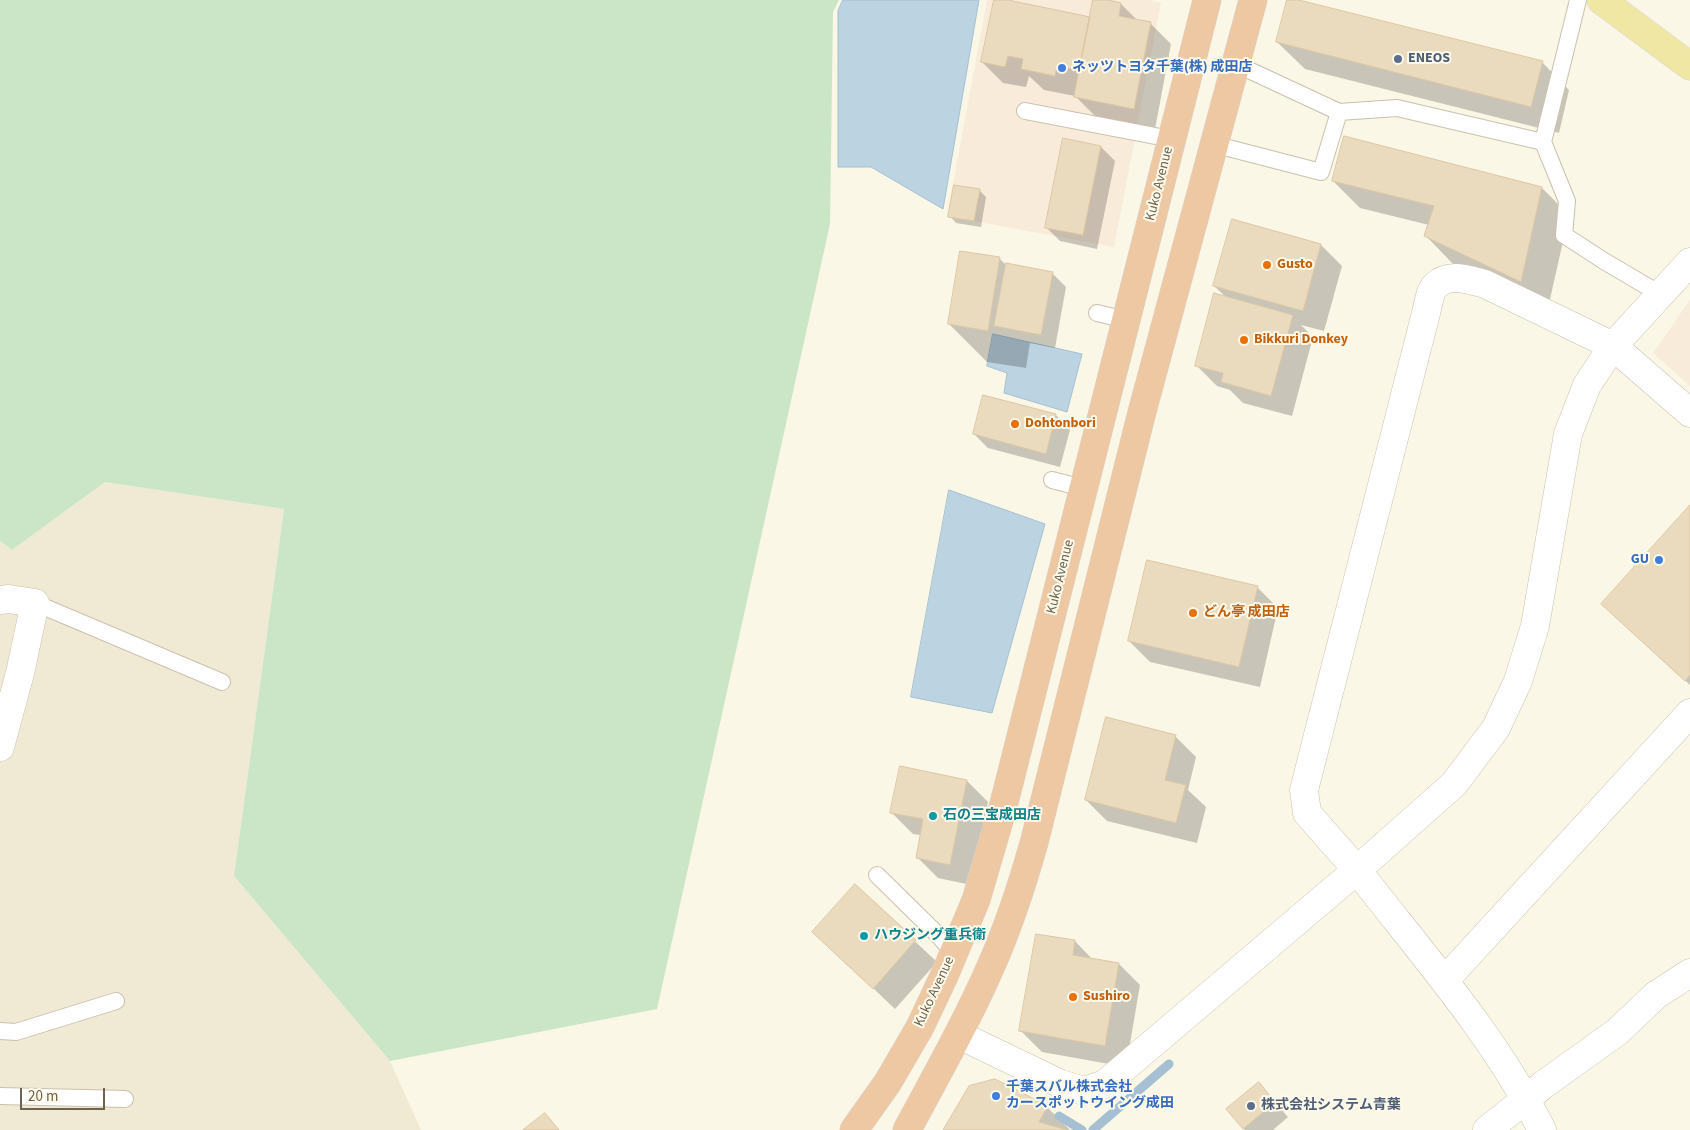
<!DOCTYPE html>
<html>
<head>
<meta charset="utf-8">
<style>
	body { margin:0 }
	#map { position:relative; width:1690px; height:1130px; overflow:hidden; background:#faf7e6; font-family:"Source Sans 3",sans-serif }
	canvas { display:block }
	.scale { position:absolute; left:20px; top:1088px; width:85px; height:22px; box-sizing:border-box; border:2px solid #70624d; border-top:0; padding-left:6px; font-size:15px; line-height:18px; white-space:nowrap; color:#70624d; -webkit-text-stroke:4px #fdfaeb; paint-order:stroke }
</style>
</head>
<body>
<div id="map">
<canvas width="1690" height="1130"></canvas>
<div class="scale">20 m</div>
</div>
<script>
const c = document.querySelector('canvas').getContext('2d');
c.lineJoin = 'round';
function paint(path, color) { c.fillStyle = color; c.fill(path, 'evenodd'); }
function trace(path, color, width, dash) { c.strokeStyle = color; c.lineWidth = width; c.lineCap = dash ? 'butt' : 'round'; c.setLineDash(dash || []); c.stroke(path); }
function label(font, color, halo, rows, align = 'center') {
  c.font = font + ' "Source Sans 3","Noto Sans JP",sans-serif'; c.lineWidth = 4; c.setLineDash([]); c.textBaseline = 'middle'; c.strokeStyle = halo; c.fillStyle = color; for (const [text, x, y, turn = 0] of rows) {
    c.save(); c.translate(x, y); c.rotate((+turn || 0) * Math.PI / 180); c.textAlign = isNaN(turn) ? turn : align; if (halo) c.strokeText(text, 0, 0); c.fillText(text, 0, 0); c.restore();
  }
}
paint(new Path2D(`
	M105 482 284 509 234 876 390 1061 421 1130H0V541L12 550Z`), '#f0ead5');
paint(new Path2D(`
	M987 0H1152L1161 3 1114 247 947 216Z
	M1690 300V386L1653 353Z`), '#f9ebda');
paint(new Path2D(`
	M0 0H839L833 12 830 224 657 1009 390 1061 234 876 284 509 105 482 12 550 0 541Z`), '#cbe6c6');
const water = new Path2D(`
	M843 0H979L943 209 871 167H838V11Z
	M993 334 1082 354 1067 412 1004 393 1007 373 987 366Z
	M949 490 1045 524 992 713 911 697Z`);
paint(water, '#bcd3e1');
trace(water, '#a4c0d2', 1);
paint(new Path2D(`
	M995 0H1002L1091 18 1095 0H1102L1121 4 1138 21 1150 23 1171 44 1155 129 1097 118 1075 96 1044 90 1030 77 1029 76 1026 87 1003 83 982 62Z
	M1288 0H1294L1542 62 1569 90 1559 133 1305 69 1277 42Z
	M1101 147 1115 161 1097 249 1060 241 1046 227Z
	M1333 181 1542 188 1569 215 1548 308 1453 264 1426 236 1429 225 1360 208Z
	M979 190 986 197 981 227 956 223 950 216Z
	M1321 245 1342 266 1324 331 1301 325 1313 337 1292 416 1243 403 1230 390 1217 386 1196 365 1227 298 1214 286Z
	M999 258 1007 266 1052 273 1066 287 1055 348 1030 343 1026 368 987 362 949 324Z
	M984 397 1056 415 1070 430 1060 467 988 448 974 434Z
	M1690 507V685L1602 604Z
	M1257 587 1278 608 1260 687 1150 662 1129 641Z
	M1175 736 1196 757 1188 790 1206 807 1197 843 1107 821 1086 800Z
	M967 781 988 802 971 885 938 878 917 857 921 835 913 834 892 813Z
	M856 886 937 962 895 1009 814 932Z
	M1075 941 1093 960 1119 964 1140 985 1126 1067 1042 1052 1021 1031Z
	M1259 1084 1288 1117 1273 1130H1245L1228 1110Z
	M1047 1107 1070 1130H945Z`), '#0003');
trace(new Path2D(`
	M1059 1116 1082 1130
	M1093 1130 1169 1064`), '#a4c0d2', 9);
const building = new Path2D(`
	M994 0H1008L1090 17 1079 70 1057 66 1055 76 1021 69 1023 59 1008 56 1005 67 981 62Z
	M1093 0H1108L1121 3 1119 16 1151 22 1134 109 1074 97Z
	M1287 0H1299L1543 61 1531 107 1276 42Z
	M1344 136 1542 187 1521 282 1424 236 1434 206 1332 181Z
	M1063 138 1101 146 1083 235 1045 228Z
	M954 185 980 189 974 221 948 217Z
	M1232 219 1321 244 1303 311 1213 286Z
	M960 251 1000 257 988 331 948 324Z
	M1006 263 1053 272 1041 335 994 326Z
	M1214 293 1293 315 1271 396 1221 382 1223 373 1195 366Z
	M983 395 1056 414 1046 454 973 434Z
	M1690 505V675L1685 681 1601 604Z
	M1147 560 1258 586 1239 667 1128 641Z
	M1106 717 1176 735 1165 780 1186 785 1176 823 1085 800Z
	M900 766 967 780 950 865 916 858 923 819 890 813Z
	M855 884 916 940 873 989 812 932Z
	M1036 934 1075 940 1073 955 1119 963 1105 1046 1019 1031Z
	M995 1079 1048 1106 1039 1122 1068 1130H943L969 1086Z
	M1259 1082 1275 1102 1243 1129 1226 1109Z
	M545 1113 559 1130H523Z`);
paint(building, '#eadabe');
trace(building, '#ddc6a2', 1);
const lane = new Path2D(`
	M1236 64 1339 112
	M1025 111 1171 139
	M1543 142 1567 201 1564 235 1604 261 1660 294
	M1213 144 1321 172 1339 112 1397 108 1543 142 1578 0
	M1097 313 1126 320
	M1052 480 1083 488
	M35 603 222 682
	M877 875 935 932 954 953
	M0 1031 16 1032 116 1001
	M0 1096 125 1099`);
const street = new Path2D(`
	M0 600 9 599 35 603 20 673 0 747
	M1357 870 1307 813 1304 790 1426 313C1428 305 1430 291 1435 286 1449 272 1469 280 1485 284L1613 346 1690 413
	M1445 980 1690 713
	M1526 1099 1543 1085 1617 1032 1656 995 1690 973`);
const secondary = new Path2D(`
	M1357 870C1422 954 1494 1035 1542 1130
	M959 1035 1061 1084 1084 1091 1105 1084 1357 870 1454 784 1496 728 1518 681 1535 626 1568 434 1587 385 1613 346 1690 262
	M1487 1130 1526 1099`);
const primary = new Path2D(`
	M1601 0 1690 66`);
const highway = new Path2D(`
	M854 1130 888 1082 920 1027 945 974 976 900 1002 811 1207 0
	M907 1130C936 1076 966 1023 991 966 1009 926 1022 885 1034 843L1142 412 1253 0`);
trace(lane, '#cac1ad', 18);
trace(street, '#cac1ad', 29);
trace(secondary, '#ccc2ab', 29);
trace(primary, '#dad6d1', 29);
trace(highway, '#dad6d1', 29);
trace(lane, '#fff', 16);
trace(street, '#fff', 28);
trace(secondary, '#fff', 28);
trace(primary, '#f1e7a5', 28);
trace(highway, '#edc8a3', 28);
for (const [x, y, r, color] of [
	[1398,59,5,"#5c6f8a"],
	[1062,68,5,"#3f7fe0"],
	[1267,265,5,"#e8710a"],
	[1244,340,5,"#e8710a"],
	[1015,424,5,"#e8710a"],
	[1659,560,5,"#3f7fe0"],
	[1193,613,5,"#e8710a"],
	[933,816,5,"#0f9aa8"],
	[864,936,5,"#0f9aa8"],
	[1073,997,5,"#e8710a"],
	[996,1096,5,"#3f7fe0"],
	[1251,1106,5,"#5c6f8a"]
]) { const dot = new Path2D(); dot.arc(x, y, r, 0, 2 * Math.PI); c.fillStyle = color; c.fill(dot); trace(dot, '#fdfaeb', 2); }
label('bold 14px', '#4e5e75', '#fdfaeb', [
	["ENEOS",1408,59],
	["株式会社システム青葉",1261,1106]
], 'left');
label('bold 14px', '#366cbe', '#fdfaeb', [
	["ネッツトヨタ千葉(株) 成田店",1072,68],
	["GU",1649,560,"right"],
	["千葉スバル株式会社",1006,1088],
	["カースポットウイング成田",1006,1104]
], 'left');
label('14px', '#70624d', '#fdfaeb', [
	["Kuko Avenue",1160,184,-76],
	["Kuko Avenue",1061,577,-76],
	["Kuko Avenue",935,992,-65]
]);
label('bold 14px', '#c56008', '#fdfaeb', [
	["Gusto",1277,265],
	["Bikkuri Donkey",1254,340],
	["Dohtonbori",1025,424],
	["どん亭 成田店",1203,613],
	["Sushiro",1083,997]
], 'left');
label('bold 14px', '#0d838f', '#fdfaeb', [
	["石の三宝成田店",943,816],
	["ハウジング重兵衛",874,936]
], 'left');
</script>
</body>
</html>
